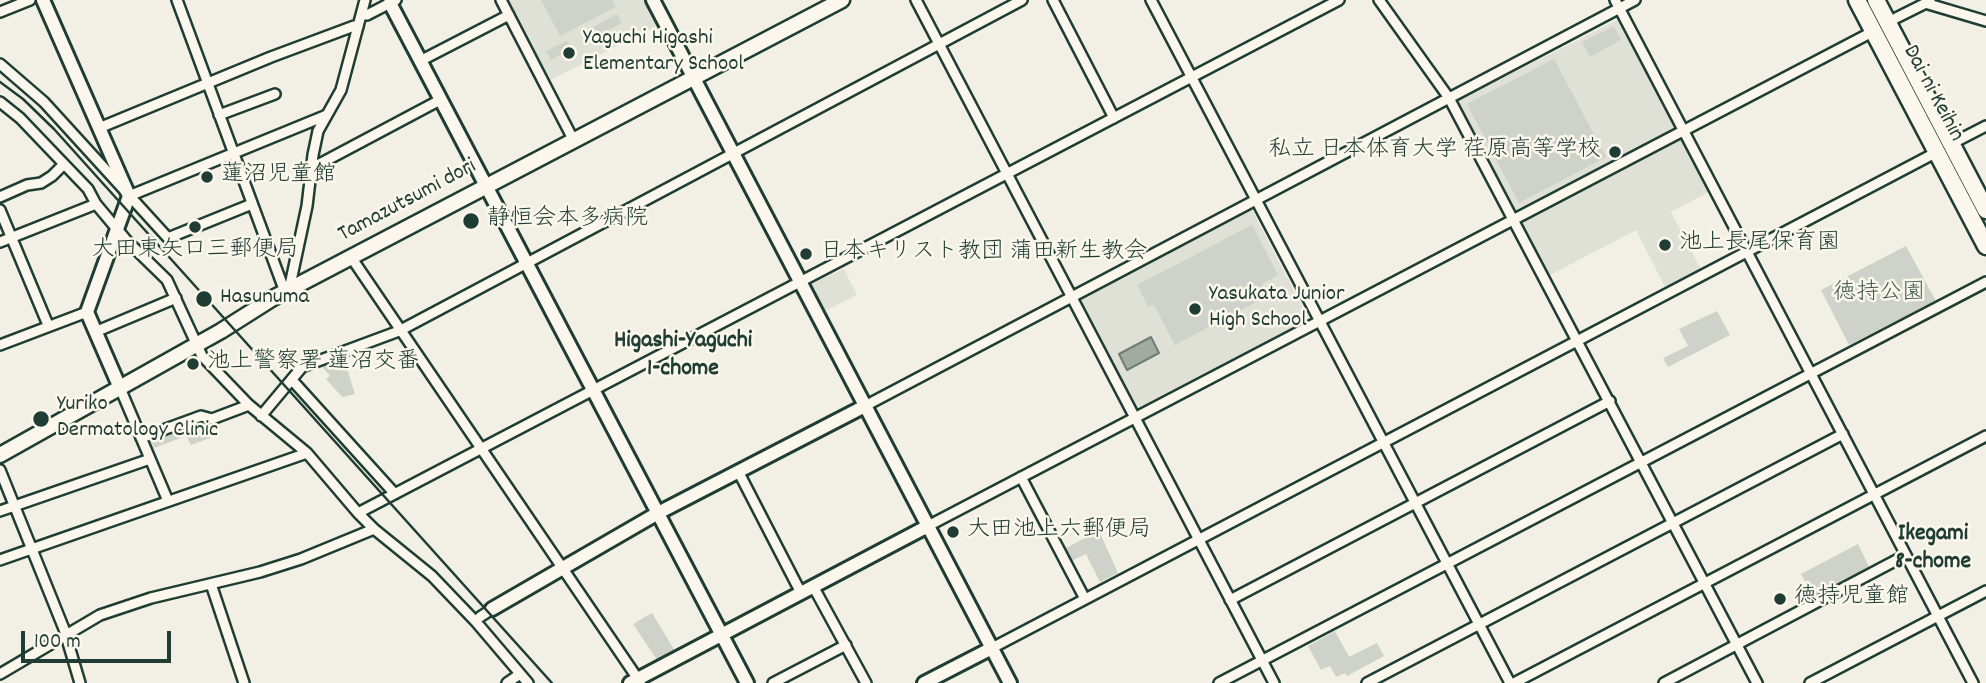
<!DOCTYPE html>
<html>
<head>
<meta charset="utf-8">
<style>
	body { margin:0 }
	#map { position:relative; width:1986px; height:683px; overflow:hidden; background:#f2f0e5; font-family:Dekko,sans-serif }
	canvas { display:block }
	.scale { position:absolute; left:21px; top:631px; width:150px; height:32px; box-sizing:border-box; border:4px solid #1f3d34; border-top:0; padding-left:9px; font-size:21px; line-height:24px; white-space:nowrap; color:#1f3d34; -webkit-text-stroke:5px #fbf7ec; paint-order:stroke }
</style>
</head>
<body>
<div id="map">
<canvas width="1986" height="683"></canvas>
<div class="scale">100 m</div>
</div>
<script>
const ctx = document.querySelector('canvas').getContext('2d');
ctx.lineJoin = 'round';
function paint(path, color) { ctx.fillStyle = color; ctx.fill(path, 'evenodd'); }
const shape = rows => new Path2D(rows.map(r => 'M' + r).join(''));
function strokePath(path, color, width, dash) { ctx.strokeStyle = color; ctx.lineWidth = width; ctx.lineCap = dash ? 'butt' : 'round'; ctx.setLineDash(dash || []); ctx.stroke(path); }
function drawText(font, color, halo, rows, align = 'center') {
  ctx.font = font + ' Dekko,"Klee One",sans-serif'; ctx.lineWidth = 5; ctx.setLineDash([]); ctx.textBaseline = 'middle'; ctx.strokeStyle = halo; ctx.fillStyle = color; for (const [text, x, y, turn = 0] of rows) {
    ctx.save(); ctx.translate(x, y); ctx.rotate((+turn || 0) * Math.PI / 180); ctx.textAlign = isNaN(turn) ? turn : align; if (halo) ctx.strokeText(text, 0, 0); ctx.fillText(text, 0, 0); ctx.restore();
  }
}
const built = shape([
	[507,0,645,0,658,25,549,81],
	[1617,20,1676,129,1516,210,1458,101],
	[1680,137,1709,192,1671,212,1701,269,1665,287,1636,230,1550,275,1520,222],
	[1252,210,1309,319,1137,408,1080,300],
	[844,269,857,295,823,312,809,285]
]);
const green = shape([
	[541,0,612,0,616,7,560,36],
	[617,14,622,23,595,37,591,28],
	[1614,26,1621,40,1590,57,1582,42],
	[567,41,571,49,551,60,546,51],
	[1554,59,1606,157,1519,203,1467,104],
	[1252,225,1278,275,1262,284,1268,296,1175,345,1154,305,1148,307,1137,285],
	[1906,246,1936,301,1849,345,1821,290],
	[1717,311,1730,335,1668,367,1663,358,1688,346,1679,329],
	[343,356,355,394,342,397,326,379,330,376,320,364],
	[204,420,210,438,191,445,186,436,154,448,150,438],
	[1099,531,1118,573,1100,582,1086,554,1069,562,1062,550],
	[1858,544,1870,569,1814,598,1801,574],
	[652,613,675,651,657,660,633,624],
	[1335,631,1349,657,1377,643,1384,656,1347,676,1345,673,1336,677,1330,666,1321,670,1308,646]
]);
const water = shape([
	[1151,337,1159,353,1127,370,1119,354,1151,337]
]);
const street = shape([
	[177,0,285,292],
	[501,0,574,141],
	[916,0,1274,683],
	[1053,0,1114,118],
	[1151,0,1510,683],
	[1379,0,1449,98,1757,683],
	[1615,0,1973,683],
	[1925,3,1986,21],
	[0,12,30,0],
	[362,15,367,15,396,0],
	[1888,22,1930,1],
	[420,61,509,15],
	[0,64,44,102,168,238,252,204],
	[0,102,20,118,64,164,88,189,96,204,127,241,167,280,202,356,249,405,307,453,358,513],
	[219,115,275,94],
	[99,128,271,57,354,26,358,27],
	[1951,144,1986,126],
	[312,168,440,100],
	[129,196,327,115],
	[0,197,27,185,41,183,52,176,64,164],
	[0,210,48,325],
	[0,242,96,204],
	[351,257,640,682],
	[289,290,307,206,313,155,318,131,341,90,365,0],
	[95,332,176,298],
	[0,345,87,312],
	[292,380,395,494],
	[120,388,168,501],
	[865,406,1635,0],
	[261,416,302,367,399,331,1022,0],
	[141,438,201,416,212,419,249,405],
	[0,470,64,629,80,683],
	[738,471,801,593],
	[1021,477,1085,599],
	[0,511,150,459],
	[928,526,1874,31],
	[0,560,307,453],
	[211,584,244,683],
	[813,586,866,683],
	[1230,600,1610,401],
	[480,617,492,609],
	[992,648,1937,152],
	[0,674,100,615,151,598,260,572,301,559,374,529],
	[507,683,520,674],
	[528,683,477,623,432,576,374,529,358,513,1339,0],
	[773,683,846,645],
	[1219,683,1986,282],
	[1367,683,1843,434],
	[1514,683,1986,436],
	[1664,683,1906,555],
	[1810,683,1986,591]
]);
const secondary = shape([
	[43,0,129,196,87,312,120,388],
	[653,0,1010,683],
	[390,3,747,683],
	[492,609,658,513,865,406],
	[630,683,928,526],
	[924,683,992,648]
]);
const primary = shape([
	[0,455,221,331,273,298,842,0]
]);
const highway = shape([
	[1857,0,1986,246],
	[1876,0,1986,210]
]);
const rail = shape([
	[0,82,23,99,54,129,552,683]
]);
const markers = [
	[569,53,7,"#1f3d34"],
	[1615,152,7,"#1f3d34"],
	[207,177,7,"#1f3d34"],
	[471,221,9,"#1f3d34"],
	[195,227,7,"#1f3d34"],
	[1665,245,7,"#1f3d34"],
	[806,254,7,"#1f3d34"],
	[204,299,9,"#1f3d34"],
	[1195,309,7,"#1f3d34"],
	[193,364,7,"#1f3d34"],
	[41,419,9,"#1f3d34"],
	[953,532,7,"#1f3d34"],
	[1780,599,7,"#1f3d34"]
];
const poiNames = [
	["Yaguchi Higashi",583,40],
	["Elementary School",583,66],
	["私立 日本体育大学 荏原高等学校",1601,152,"right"],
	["蓮沼児童館",221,177],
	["静恒会本多病院",487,221],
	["池上長尾保育園",1679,245],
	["大田東矢口三郵便局",195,252,"center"],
	["日本キリスト教団 蒲田新生教会",820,254],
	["Yasukata Junior",1209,296],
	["High School",1209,322],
	["Hasunuma",220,299],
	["池上警察署 蓮沼交番",207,364],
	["Yuriko",57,406],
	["Dermatology Clinic",57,432],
	["大田池上六郵便局",967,532],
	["徳持児童館",1794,599]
];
const streetNames = [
	["Dai-ni Keihin",1932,94,62],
	["Tamazutsumi dori",408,202,-28]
];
const parkNames = [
	["徳持公園",1879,295]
];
const neighbourhoodNames = [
	["Higashi-Yaguchi",683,343],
	["1-chome",683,371],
	["Ikegami",1933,536],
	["8-chome",1933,564]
];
paint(built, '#e0e1d6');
paint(green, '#cfd2c8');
paint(water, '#a2aba1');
strokePath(water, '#6e7f75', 2);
strokePath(street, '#1f3d34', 14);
strokePath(secondary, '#1f3d34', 18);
strokePath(primary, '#1f3d34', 19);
strokePath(highway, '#1f3d34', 21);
strokePath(street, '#fbf7ec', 9);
strokePath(secondary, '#fbf7ec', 12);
strokePath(primary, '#fbf7ec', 14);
strokePath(highway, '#fbf7ec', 16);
strokePath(rail, '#1f3d34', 2.5);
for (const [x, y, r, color] of markers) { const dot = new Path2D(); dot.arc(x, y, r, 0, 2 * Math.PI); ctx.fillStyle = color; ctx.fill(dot); strokePath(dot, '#fbf7ec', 2.5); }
drawText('23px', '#1f3d34', '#fbf7ec', poiNames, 'left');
drawText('23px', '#1f3d34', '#fbf7ec', streetNames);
drawText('23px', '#425b52', '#fbf7ec', parkNames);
drawText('bold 24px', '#1f3d34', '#fbf7ec', neighbourhoodNames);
</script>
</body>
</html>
